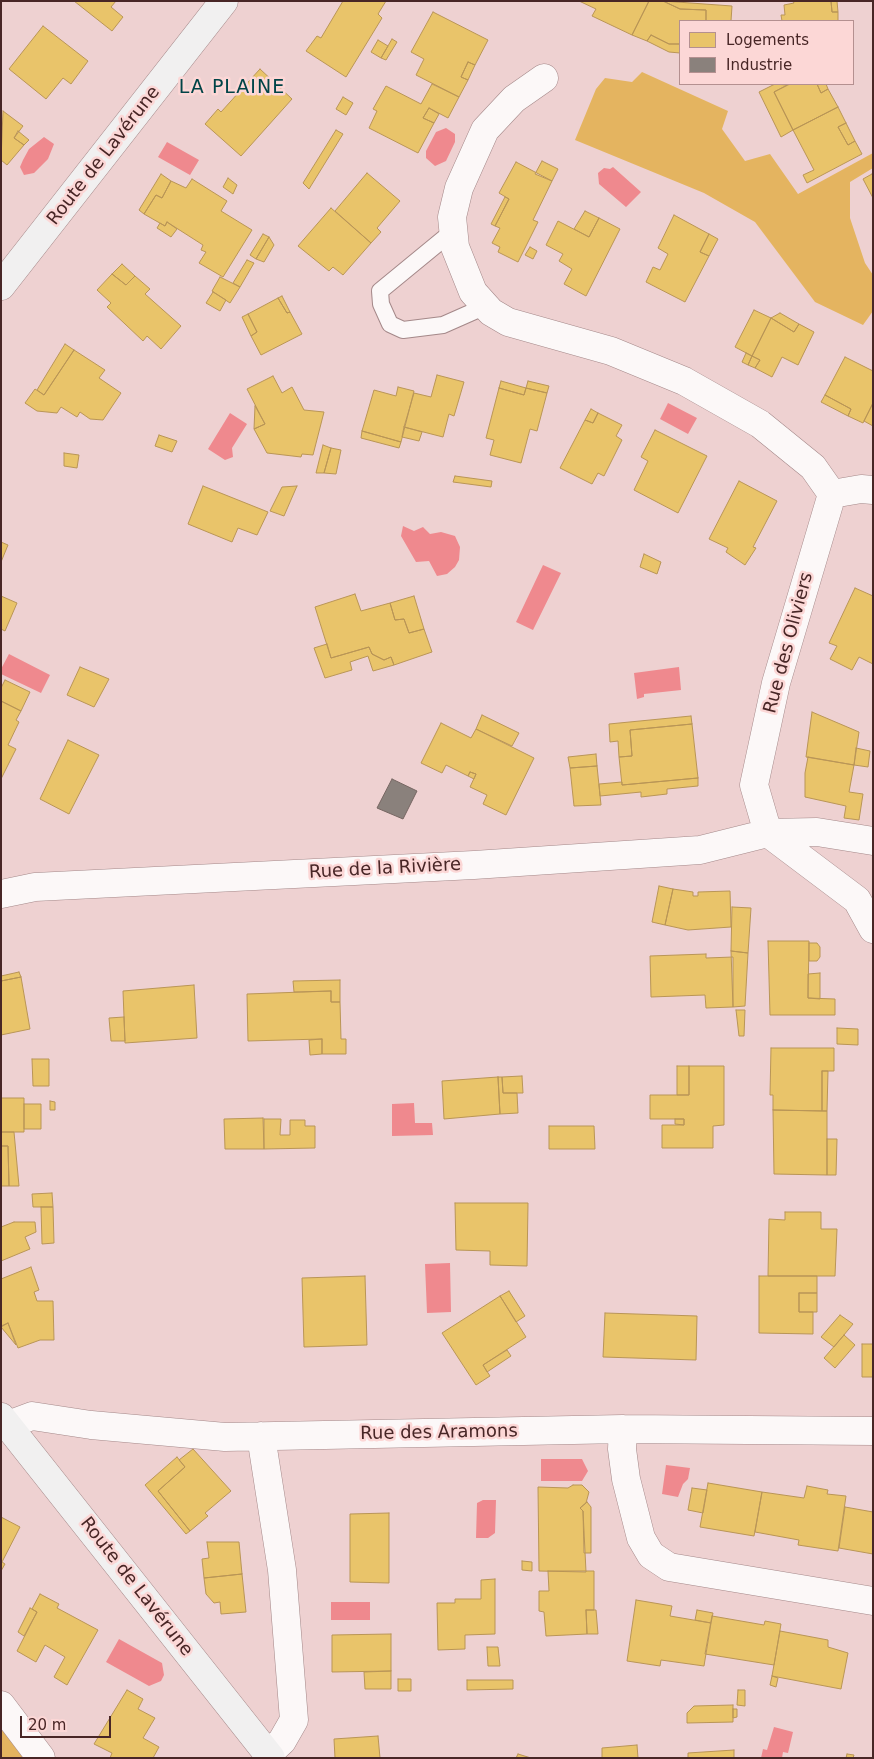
<!DOCTYPE html>
<html>
<head>
<meta charset="utf-8">
<style>
	body { margin:0 }
	#map { position:relative; width:874px; height:1759px; overflow:hidden; background:#eed1d1; font-family:"DejaVu Sans",sans-serif }
	canvas { display:block }
	.frame { position:absolute; inset:0; border:2px solid #482626; pointer-events:none }
	.legend { position:absolute; left:679px; top:20px; width:175px; height:65px; box-sizing:border-box; background:#fcd7d6; border:1px solid #b49090; margin:0; padding:6px 9px; list-style:none; font-size:15px; color:#482626 }
	.legend li { display:flex; align-items:center; gap:10px; height:25px }
	.legend b { width:25px; border:1px solid #b49090 }
	.scale { position:absolute; left:20px; top:1716px; width:91px; height:22px; box-sizing:border-box; border:2px solid #482626; border-top:0; padding-left:6px; font-size:15px; line-height:18px; white-space:nowrap; color:#482626; -webkit-text-stroke:4px #fcd7d6; paint-order:stroke }
</style>
</head>
<body>
<div id="map">
<canvas width="874" height="1759"></canvas>
<div class="frame"></div>
<ul class="legend">
<li><b style="height:14px;background:#e9c46a"></b>Logements</li>
<li><b style="height:14px;background:#8a817c"></b>Industrie</li>
</ul>
<div class="scale">20 m</div>
</div>
<script>
const ctx = document.querySelector('canvas').getContext('2d');
ctx.lineJoin = 'round';
function paint(path, color) { ctx.fillStyle = color; ctx.fill(path, 'evenodd'); }
const shape = rows => new Path2D(rows.map(r => 'M' + r).join(''));
function strokePath(path, color, width, dash) { ctx.strokeStyle = color; ctx.lineWidth = width; ctx.lineCap = dash ? 'butt' : 'round'; ctx.setLineDash(dash || []); ctx.stroke(path); }
function drawText(font, color, halo, rows, align = 'center') {
  ctx.font = font + ' "DejaVu Sans",sans-serif'; ctx.lineWidth = 5; ctx.setLineDash([]); ctx.textBaseline = 'middle'; ctx.strokeStyle = halo; ctx.fillStyle = color; for (const [text, x, y, turn = 0] of rows) {
    ctx.save(); ctx.translate(x, y); ctx.rotate((+turn || 0) * Math.PI / 180); ctx.textAlign = isNaN(turn) ? turn : align; if (halo) ctx.strokeText(text, 0, 0); ctx.fillText(text, 0, 0); ctx.restore();
  }
}
const green = shape([
	[642,72,728,111,722,129,745,161,770,154,798,194,873,153,873,168,850,182,850,218,865,263,873,275,873,311,863,325,815,302,755,222,704,193,575,140,596,89,605,78,632,82],
	[1,1726,28,1758,1,1758]
]);
const water = shape([
	[446,128,455,134,455,142,446,161,435,166,426,158,426,151,436,132],
	[44,137,54,144,48,159,34,173,24,175,20,167,23,160,29,149],
	[167,142,199,160,190,175,158,157],
	[613,167,641,192,626,207,599,184,598,173,604,168,610,169],
	[668,403,697,418,688,434,660,419],
	[230,413,247,424,232,448,233,457,225,460,208,449],
	[403,526,414,531,423,527,430,534,441,532,455,536,460,547,459,560,455,567,447,574,437,576,429,561,416,562,401,536],
	[543,565,561,573,533,630,516,622],
	[9,654,50,675,41,693,1,674,1,669],
	[679,667,681,690,644,694,644,697,637,699,634,673],
	[414,1103,415,1123,432,1123,433,1135,392,1136,392,1104],
	[450,1263,451,1312,427,1313,425,1264],
	[541,1459,582,1459,588,1471,582,1481,541,1481],
	[666,1465,690,1468,688,1479,683,1484,678,1497,662,1494],
	[496,1500,495,1533,488,1538,476,1538,477,1503,483,1500],
	[331,1602,370,1602,370,1620,331,1620],
	[119,1639,162,1663,164,1675,161,1681,149,1686,106,1662],
	[774,1727,793,1732,788,1753,783,1752,782,1758,761,1758,763,1749,767,1750]
]);
const homes = shape([
	[74,1,116,1,111,7,123,17,112,31,74,1],
	[343,1,386,1,378,14,382,18,346,77,306,51,317,36,321,38,343,1],
	[579,1,649,1,632,35,592,16,596,9,579,1],
	[649,1,663,1,680,9,706,10,706,21,715,21,680,21,680,44,669,44,651,35,647,41,632,35,649,1],
	[663,1,732,6,731,21,706,21,706,10,680,9,663,1],
	[793,1,831,1,832,12,838,12,838,21,782,21,781,15,785,15,784,5,794,3,793,1],
	[831,1,837,1,838,12,832,12,831,1],
	[433,12,488,40,475,65,468,62,461,77,468,80,459,97,416,75,424,59,411,52,433,12],
	[43,26,88,61,71,84,63,78,46,99,9,69,43,26],
	[651,35,669,44,680,44,680,53,669,52,647,41,651,35],
	[392,39,397,42,386,60,381,58,392,39],
	[378,40,388,46,381,58,371,52,378,40],
	[468,62,475,65,468,80,461,77,468,62],
	[260,69,292,99,241,156,205,124,218,109,221,112,260,69],
	[432,84,459,97,448,118,429,108,423,118,434,123,418,153,369,128,377,111,373,109,386,86,421,104,432,84],
	[775,84,787,85,774,92,793,130,781,137,759,92,775,84],
	[790,84,817,84,821,93,828,89,838,107,793,130,774,92,790,84],
	[817,84,826,84,828,89,821,93,817,84],
	[343,97,353,103,346,115,336,109,343,97],
	[838,107,846,123,838,127,848,145,855,141,862,154,807,183,803,175,814,170,793,130,838,107],
	[429,108,439,114,434,123,423,118,429,108],
	[3,111,23,126,14,138,24,145,7,165,1,160,3,111],
	[846,123,855,141,848,145,838,127,846,123],
	[336,130,343,134,309,189,303,183,336,130],
	[18,131,29,140,24,145,14,138,18,131],
	[542,161,558,169,552,181,535,174,542,161],
	[516,162,552,181,533,220,538,222,518,262,498,252,500,247,492,243,500,228,495,226,509,199,499,193,516,162],
	[367,173,400,201,377,228,381,232,371,243,335,211,367,173],
	[161,174,171,181,162,198,156,195,144,214,139,210,161,174],
	[872,174,873,175,873,198,863,179,872,174],
	[228,178,237,185,233,194,223,187,228,178],
	[192,179,227,201,221,211,252,230,223,277,199,263,206,252,201,250,203,245,167,222,165,226,144,214,156,195,162,198,171,181,186,188,192,179],
	[505,197,509,199,495,226,491,224,505,197],
	[331,208,371,243,343,275,333,267,329,271,298,246,331,208],
	[585,211,599,218,589,237,574,229,585,211],
	[674,215,709,234,700,252,709,256,685,302,646,282,653,267,660,270,668,254,658,248,674,215],
	[599,218,620,229,586,296,564,284,572,269,559,261,563,254,546,245,558,221,589,237,599,218],
	[167,222,177,229,171,237,157,228,160,223,165,226,167,222],
	[263,234,269,237,256,259,250,255,263,234],
	[709,234,718,239,709,256,700,252,709,234],
	[269,237,274,245,264,262,256,259,269,237],
	[530,247,537,251,533,259,525,255,530,247],
	[247,260,254,263,240,287,233,283,247,260],
	[122,264,135,276,126,285,112,274,122,264],
	[112,274,126,285,135,276,150,289,145,294,181,326,161,349,147,336,143,341,107,307,111,303,97,290,112,274],
	[220,277,240,287,230,303,212,291,220,277],
	[213,292,226,300,220,311,206,303,213,292],
	[282,296,290,312,287,313,278,298,282,296],
	[278,298,287,313,290,312,302,334,261,355,251,336,257,332,248,314,278,298],
	[754,310,771,318,752,356,735,347,754,310],
	[780,313,799,324,794,332,771,318,780,313],
	[248,314,257,332,251,336,242,317,248,314],
	[771,318,794,332,799,324,814,332,798,365,782,357,772,377,755,368,760,360,752,356,771,318],
	[65,344,74,350,44,395,37,390,65,344],
	[74,350,105,370,99,378,121,393,103,420,90,419,80,412,77,417,61,407,57,413,37,411,25,403,35,389,44,395,74,350],
	[746,353,752,356,748,365,742,362,746,353],
	[752,356,760,360,755,368,748,365,752,356],
	[845,357,873,371,873,403,863,423,848,416,851,409,825,395,845,357],
	[437,375,464,382,454,416,449,414,443,437,404,427,414,393,431,397,437,375],
	[273,376,282,393,292,387,304,410,324,412,313,455,302,454,301,457,267,453,254,429,265,424,247,389,273,376],
	[501,381,526,388,524,395,499,388,501,381],
	[528,381,549,386,547,393,526,388,528,381],
	[398,387,414,391,401,442,362,431,374,390,396,396,398,387],
	[499,388,524,395,526,388,547,393,537,431,530,429,521,463,490,455,494,440,486,438,499,388],
	[825,395,851,409,848,416,821,402,825,395],
	[873,403,873,426,864,421,873,403],
	[255,406,265,424,254,429,255,406],
	[591,409,598,413,593,423,585,420,591,409],
	[598,413,622,425,616,436,622,440,604,476,598,473,592,484,560,468,585,420,593,423,598,413],
	[404,427,422,432,419,441,402,437,404,427],
	[655,430,707,456,678,513,634,490,648,461,641,457,655,430],
	[362,431,401,442,399,448,361,438,362,431],
	[159,435,177,441,172,452,155,446,159,435],
	[323,445,331,448,324,473,316,473,323,445],
	[331,448,341,450,336,474,324,473,331,448],
	[64,453,79,455,77,468,64,466,64,453],
	[455,476,492,481,491,487,453,482,455,476],
	[739,481,777,501,753,547,756,548,745,565,726,552,728,548,709,539,739,481],
	[203,486,268,512,257,535,238,528,232,542,188,524,203,486],
	[297,486,284,516,270,511,282,487,297,486],
	[1,542,8,545,1,562,1,542],
	[644,554,661,562,657,574,640,567,644,554],
	[855,588,873,596,873,664,859,657,852,670,830,659,837,646,829,643,855,588],
	[355,594,361,611,390,603,395,620,404,619,409,633,424,629,432,652,394,665,391,657,384,660,372,654,369,647,331,658,315,607,355,594],
	[1,596,17,603,5,631,1,629,1,596],
	[414,596,424,629,409,633,404,619,395,620,390,603,414,596],
	[327,644,331,658,369,647,372,654,384,660,391,657,394,665,373,671,368,656,350,662,352,670,325,678,314,648,327,644],
	[80,667,109,679,94,707,67,695,80,667],
	[5,680,30,692,21,711,1,701,1,688,5,680],
	[1,701,21,711,16,720,19,722,8,745,16,749,1,779,1,701],
	[812,712,859,732,854,765,806,757,812,712],
	[482,715,519,733,512,746,476,729,482,715],
	[691,716,692,724,630,730,632,756,619,757,618,741,610,742,609,724,691,716],
	[441,723,471,738,476,729,534,758,506,815,483,804,487,795,470,787,476,774,470,772,468,776,446,765,442,773,421,763,441,723],
	[692,724,698,778,622,785,619,757,632,756,630,730,692,724],
	[68,740,99,755,69,814,40,799,68,740],
	[856,748,870,751,868,767,854,765,856,748],
	[596,754,597,766,570,768,568,757,596,754],
	[808,757,854,765,849,792,863,794,859,820,844,818,846,806,805,797,805,773,808,757],
	[597,766,601,805,574,806,570,768,597,766],
	[470,772,476,774,474,779,468,776,470,772],
	[698,778,698,786,667,789,667,794,641,797,641,792,600,796,599,784,622,782,622,785,698,778],
	[659,886,673,889,665,925,652,922,659,886],
	[673,889,693,892,693,896,698,896,698,892,730,891,731,927,688,930,665,925,673,889],
	[732,907,751,908,748,953,731,951,732,907],
	[768,941,809,941,808,998,835,999,835,1015,770,1015,768,941],
	[809,943,817,943,820,947,820,957,817,961,809,961,809,943],
	[731,951,748,953,745,1006,733,1007,731,951],
	[706,954,706,958,733,957,733,1007,706,1008,705,995,651,997,650,956,706,954],
	[19,972,21,977,1,981,1,976,19,972],
	[820,973,820,999,808,998,808,974,820,973],
	[21,977,30,1029,1,1035,1,981,21,977],
	[340,980,340,1002,331,1002,331,991,294,992,293,981,340,980],
	[194,985,197,1038,125,1043,123,991,194,985],
	[331,991,331,1002,340,1002,341,1039,346,1039,346,1054,322,1054,322,1039,248,1041,247,994,331,991],
	[736,1010,745,1010,744,1036,739,1036,736,1010],
	[124,1017,125,1041,111,1041,109,1018,124,1017],
	[837,1028,858,1029,858,1045,837,1044,837,1028],
	[322,1039,322,1054,310,1055,309,1040,322,1039],
	[771,1048,834,1048,834,1071,822,1071,822,1111,773,1110,773,1095,770,1095,771,1048],
	[32,1059,49,1059,49,1086,33,1086,32,1059],
	[677,1066,689,1066,689,1095,677,1095,677,1066],
	[689,1066,724,1066,724,1125,713,1126,713,1148,662,1148,662,1125,684,1125,684,1119,650,1119,650,1095,689,1095,689,1066],
	[822,1071,828,1071,827,1111,822,1111,822,1071],
	[522,1076,523,1093,503,1093,502,1077,522,1076],
	[498,1077,502,1077,503,1093,517,1093,518,1113,500,1114,498,1077],
	[498,1077,500,1114,444,1119,442,1081,498,1077],
	[1,1098,24,1098,24,1132,1,1132,1,1098],
	[50,1101,55,1102,55,1110,50,1110,50,1101],
	[24,1104,41,1104,41,1129,24,1129,24,1104],
	[773,1110,827,1111,827,1175,774,1174,773,1110],
	[263,1118,264,1149,225,1149,224,1119,263,1118],
	[264,1119,281,1119,280,1135,290,1135,290,1120,305,1120,305,1126,315,1126,315,1148,264,1149,264,1119],
	[675,1119,684,1119,684,1125,675,1124,675,1119],
	[549,1126,594,1126,595,1149,549,1149,549,1126],
	[1,1132,14,1132,19,1186,9,1186,8,1146,1,1146,1,1132],
	[827,1139,837,1139,836,1175,827,1175,827,1139],
	[1,1146,8,1146,9,1186,1,1186,1,1146],
	[52,1193,53,1207,33,1207,32,1194,52,1193],
	[455,1203,528,1203,527,1266,490,1265,490,1251,456,1250,455,1203],
	[41,1207,53,1207,54,1243,42,1244,41,1207],
	[785,1212,821,1212,821,1229,837,1229,835,1276,768,1276,769,1219,785,1220,785,1212],
	[14,1222,35,1222,36,1232,25,1237,30,1249,1,1261,1,1227,14,1222],
	[31,1267,39,1290,34,1292,37,1301,53,1301,54,1340,40,1340,18,1348,8,1323,1,1326,1,1279,31,1267],
	[365,1276,367,1345,304,1347,302,1278,365,1276],
	[759,1276,817,1276,817,1293,799,1293,799,1312,813,1312,813,1334,759,1333,759,1276],
	[509,1291,525,1316,516,1322,500,1296,509,1291],
	[799,1293,817,1293,817,1312,799,1312,799,1293],
	[500,1296,526,1337,483,1365,490,1376,476,1385,442,1333,500,1296],
	[605,1313,697,1316,696,1360,603,1357,605,1313],
	[840,1315,853,1324,834,1347,821,1337,840,1315],
	[8,1323,16,1345,1,1327,8,1323],
	[844,1335,855,1345,835,1368,824,1358,844,1335],
	[862,1344,873,1344,873,1377,862,1377,862,1344],
	[507,1350,511,1356,487,1372,483,1365,507,1350],
	[193,1449,231,1491,205,1513,208,1516,190,1531,158,1491,185,1467,179,1460,193,1449],
	[177,1457,185,1467,158,1491,190,1531,186,1534,145,1485,177,1457],
	[708,1483,762,1492,754,1536,700,1527,708,1483],
	[573,1485,582,1485,589,1492,586,1503,580,1508,583,1511,586,1572,539,1571,538,1487,568,1488,573,1485],
	[807,1486,828,1490,827,1494,846,1496,838,1551,798,1545,799,1540,755,1532,762,1492,804,1498,807,1486],
	[692,1488,707,1490,703,1513,688,1510,692,1488],
	[587,1502,591,1507,591,1553,584,1553,583,1511,580,1508,587,1502],
	[845,1507,873,1512,873,1554,839,1548,845,1507],
	[389,1513,389,1583,350,1582,350,1514,389,1513],
	[1,1517,20,1527,2,1562,5,1564,1,1571,1,1517],
	[207,1542,239,1542,242,1574,204,1578,202,1559,209,1558,207,1542],
	[522,1561,532,1562,532,1571,522,1570,522,1561],
	[548,1571,594,1571,594,1610,586,1610,587,1634,546,1636,544,1612,539,1611,539,1591,549,1591,548,1571],
	[242,1574,246,1612,221,1614,220,1602,214,1603,206,1594,204,1578,242,1574],
	[495,1579,495,1634,465,1635,465,1649,438,1650,437,1603,455,1603,455,1599,481,1599,481,1580,495,1579],
	[40,1594,59,1604,57,1608,98,1630,67,1685,54,1677,65,1657,45,1645,36,1662,17,1651,37,1612,32,1609,40,1594],
	[636,1600,672,1606,670,1616,711,1623,704,1666,661,1660,660,1666,627,1661,636,1600],
	[30,1608,37,1612,24,1636,18,1632,30,1608],
	[586,1610,596,1610,598,1634,587,1634,586,1610],
	[697,1610,713,1613,711,1623,695,1620,697,1610],
	[712,1616,764,1625,765,1621,781,1624,774,1665,705,1654,712,1616],
	[780,1631,828,1640,828,1647,848,1653,841,1689,772,1676,780,1631],
	[391,1634,391,1671,332,1672,332,1635,391,1634],
	[487,1647,498,1647,500,1666,488,1666,487,1647],
	[391,1671,391,1689,365,1689,364,1672,391,1671],
	[772,1676,778,1678,776,1687,770,1685,772,1676],
	[398,1679,411,1679,411,1691,398,1691,398,1679],
	[467,1680,513,1680,513,1689,467,1690,467,1680],
	[127,1690,143,1699,138,1709,155,1718,143,1738,159,1747,153,1758,110,1758,112,1753,94,1744,127,1690],
	[738,1690,745,1690,745,1706,737,1705,738,1690],
	[733,1705,733,1722,687,1723,687,1713,694,1706,733,1705],
	[733,1709,737,1709,737,1717,733,1718,733,1709],
	[378,1736,380,1758,335,1758,334,1739,378,1736],
	[637,1745,638,1758,602,1758,602,1748,637,1745],
	[734,1750,734,1758,688,1758,688,1753,734,1750],
	[518,1754,531,1758,516,1758,518,1754],
	[847,1754,854,1755,853,1758,846,1758,847,1754]
]);
const industry = shape([
	[392,779,417,791,403,819,377,808,392,779]
]);
const lane = shape([
	[453,231,380,291,381,304,390,324,403,330,443,325,486,306]
]);
const street = shape([
	[544,78,514,99,485,130,459,188,452,217,455,247,473,292,491,312,508,322,611,351,684,381,760,424,813,467,832,494],
	[768,833,754,785,776,683,832,494,861,489,873,490],
	[768,833,857,900,873,929],
	[1,894,35,887,474,865,700,850,768,833,817,832,873,841],
	[8,1425,32,1416,91,1425,225,1437,623,1429,873,1431],
	[623,1429,622,1449,626,1479,641,1538,651,1555,669,1567,873,1601],
	[261,1436,282,1570,294,1720,282,1741,268,1754],
	[1,1705,41,1758]
]);
const secondary = shape([
	[1,286,224,1],
	[1,1417,271,1758]
]);
const streetNames = [
	["Route de Lavérune",104,156,-52],
	["Rue des Oliviers",789,643,-75],
	["Rue de la Rivière",385,869,-3],
	["Rue des Aramons",439,1433,-1],
	["Route de Lavérune",136,1587,52]
];
const neighbourhoodNames = [
	["LA PLAINE",232,88]
];
paint(green, '#e4b460');
paint(water, '#ef898e');
paint(homes, '#e9c46a');
strokePath(homes, '#b99556', 1);
paint(industry, '#8a817c');
strokePath(industry, '#766662', 1);
strokePath(lane, '#a48889', 18);
strokePath(street, '#a48889', 29);
strokePath(secondary, '#a48889', 29);
strokePath(lane, '#fcf8f8', 16);
strokePath(street, '#fcf8f8', 28);
strokePath(secondary, '#f1f0f0', 28);
drawText('18px', '#482626', '#fcd7d6', streetNames);
ctx.letterSpacing = '1px';
drawText('19px', '#004447', '#fcd7d6', neighbourhoodNames);
ctx.letterSpacing = '0px';
</script>
</body>
</html>
